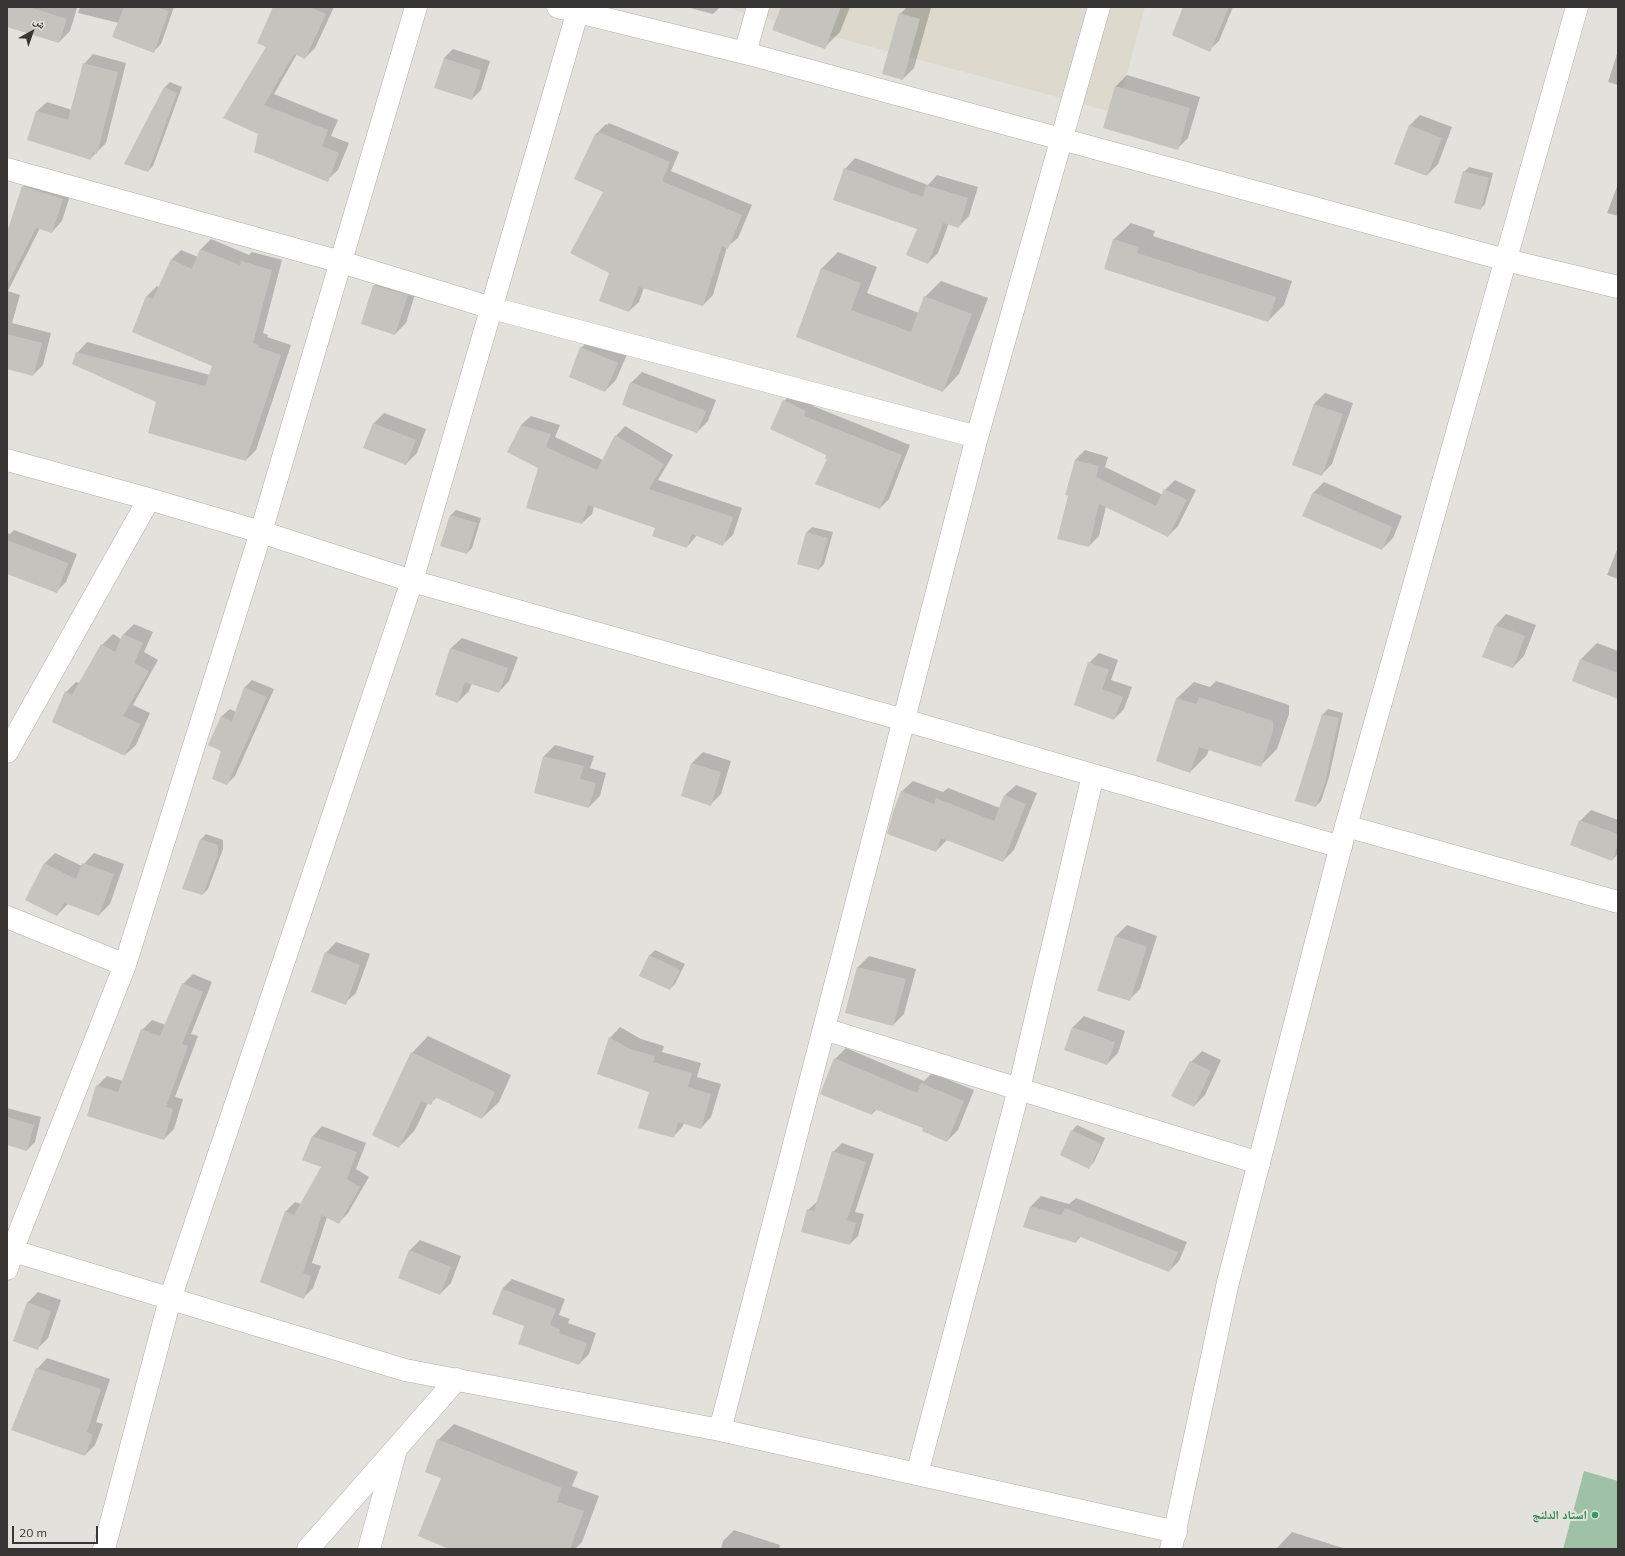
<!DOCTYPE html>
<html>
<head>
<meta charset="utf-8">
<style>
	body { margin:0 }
	#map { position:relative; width:1625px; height:1556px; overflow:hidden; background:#e3e1dc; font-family:Mulish,"Noto Naskh Arabic",sans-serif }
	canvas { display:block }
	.frame { position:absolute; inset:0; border:8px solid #373634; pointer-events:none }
	.north { position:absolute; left:12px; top:12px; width:40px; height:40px; -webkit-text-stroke:3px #e3e1dc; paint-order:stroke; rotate:40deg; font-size:11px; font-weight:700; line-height:16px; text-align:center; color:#373634 }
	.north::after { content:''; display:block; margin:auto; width:14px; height:18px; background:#373634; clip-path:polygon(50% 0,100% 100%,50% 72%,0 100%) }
	.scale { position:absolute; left:12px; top:1526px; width:86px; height:18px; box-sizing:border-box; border:2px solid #373634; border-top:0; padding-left:5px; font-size:12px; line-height:14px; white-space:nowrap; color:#373634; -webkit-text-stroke:3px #e3e1dc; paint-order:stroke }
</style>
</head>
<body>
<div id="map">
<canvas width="1625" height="1556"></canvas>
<div class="frame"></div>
<div class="north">ش</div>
<div class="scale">20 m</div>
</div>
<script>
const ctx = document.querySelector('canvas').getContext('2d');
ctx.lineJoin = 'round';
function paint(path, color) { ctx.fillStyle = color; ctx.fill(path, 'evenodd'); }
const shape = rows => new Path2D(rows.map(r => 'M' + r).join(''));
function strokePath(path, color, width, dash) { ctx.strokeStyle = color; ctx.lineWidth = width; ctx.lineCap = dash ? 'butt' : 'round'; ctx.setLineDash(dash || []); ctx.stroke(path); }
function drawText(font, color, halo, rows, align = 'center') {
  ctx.font = font + ' Mulish,"Noto Naskh Arabic",sans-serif'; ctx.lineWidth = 4; ctx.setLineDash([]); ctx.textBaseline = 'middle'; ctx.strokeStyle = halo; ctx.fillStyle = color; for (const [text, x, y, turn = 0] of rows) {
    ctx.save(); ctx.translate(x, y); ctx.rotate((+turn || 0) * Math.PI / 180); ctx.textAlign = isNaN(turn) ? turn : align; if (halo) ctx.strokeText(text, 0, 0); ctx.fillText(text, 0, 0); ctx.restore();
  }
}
const built = shape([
	[724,7,1145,7,1116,113]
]);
const green = shape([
	[1584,1471,1618,1481,1618,1549,1563,1549]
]);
const shadow = shape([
	[7,7,74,7,77,8,70,31,59,42,7,26],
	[80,7,174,7,161,44,154,51,119,23,78,13],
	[274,7,334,7,315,48,305,58,297,54,274,94,338,120,331,136,349,143,338,170,327,180,259,134,267,46],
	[686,7,720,7,713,14],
	[782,7,850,7,840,32,824,48],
	[907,7,931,8,914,68,903,79,900,14],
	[1184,7,1233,7,1219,41,1209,50],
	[453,49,490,61,481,90,472,99,444,58],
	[1618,51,1618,85,1608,82],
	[93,54,126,63,106,143,90,159,28,139,37,111,47,102,72,110,84,64],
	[1127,75,1200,97,1188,138,1177,149,1116,86],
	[170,82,182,87,153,166,148,171,125,163,165,87],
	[1420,115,1452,127,1438,164,1427,175,1409,126],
	[609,123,679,152,671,171,752,205,738,238,727,247,713,295,703,305,644,287,639,302,629,311,610,273,605,192,576,178,596,134,606,124,607,125],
	[855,158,928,185,937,175,978,187,969,216,959,226,949,223,938,253,928,263,918,229,845,169],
	[1469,167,1493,173,1485,204,1480,209,1464,172],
	[33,176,72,189,62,221,52,232,40,228,8,291,20,295,12,323,51,333,43,365,33,375,7,368,7,236,23,187],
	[1618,184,1618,216,1607,213],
	[1131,223,1155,231,1153,236,1292,281,1284,305,1268,321,1105,269,1114,239],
	[211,239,249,255,252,252,282,260,263,333,268,335,267,337,291,345,256,450,246,460,157,402,77,353,87,342,210,375,213,365,133,331,147,296,157,286,159,287,171,260,181,250,198,257,201,249],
	[838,252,877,267,867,293,919,313,925,297,941,281,988,298,959,374,943,391,797,336,822,268],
	[385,275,418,285,406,323,395,334,374,286],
	[592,337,628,352,616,380,605,391,570,376,581,348],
	[642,372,716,400,708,421,697,432,631,383],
	[794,392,815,401,813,406,910,445,889,499,880,508,827,454,784,401],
	[1325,393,1353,403,1332,464,1321,475,1293,465,1314,404],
	[384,413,426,429,417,453,406,464,373,424],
	[531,416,560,425,555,437,603,460,616,436,625,426,673,455,658,480,742,508,733,535,723,544,697,535,687,547,657,527,594,506,592,514,582,523,539,467,521,425],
	[1085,450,1108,457,1105,467,1163,495,1165,490,1175,480,1196,490,1178,526,1168,536,1106,506,1099,536,1089,546,1069,495,1075,460],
	[1324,482,1402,516,1393,538,1382,549,1313,493],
	[456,510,481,518,472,548,467,553,441,545,451,515],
	[812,527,833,532,824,564,819,569,799,563,807,532],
	[14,530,77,554,66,582,56,592,7,573,7,533,10,534],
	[1618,547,1618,579,1607,575],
	[1506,614,1536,625,1524,656,1513,667,1484,656,1496,625],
	[134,624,153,632,144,652,158,660,133,705,150,713,136,745,125,755,66,692,76,682,80,683,102,645,113,634,121,639,124,634],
	[462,638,518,657,509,681,499,692,472,683,469,691,458,702,436,695,451,648],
	[1597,643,1618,651,1618,698,1581,659],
	[1099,653,1118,660,1111,680,1132,687,1124,709,1114,719,1089,663],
	[252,680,274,689,235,776,227,784,223,750,209,744,222,716,230,709,236,712,245,687],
	[1216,681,1289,705,1289,714,1277,749,1260,766,1209,749,1207,755,1190,772,1157,761,1177,698,1194,682,1210,687],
	[1328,709,1343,713,1329,777,1321,801,1316,806,1296,800,1323,714],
	[555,745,594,756,590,768,606,773,600,796,589,807,535,792,544,756],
	[703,752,731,761,721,794,710,805,682,795,692,763],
	[913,781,943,792,948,788,1000,808,1005,795,1016,785,1037,793,1014,850,1003,861,947,840,936,851,902,791],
	[1591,810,1618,820,1618,854,1612,860,1580,821],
	[206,834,223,840,223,849,208,889,203,894,183,888,201,839],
	[55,853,82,866,94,853,124,864,110,904,99,915,68,904,57,915,44,864],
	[1127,925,1157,936,1140,989,1129,1000,1098,990,1116,936],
	[336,942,370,954,356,993,345,1003,326,953],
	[655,950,685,964,675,984,670,989,640,975,650,955],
	[869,956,916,969,904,1014,893,1025,846,1012,858,967],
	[193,974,212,982,191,1034,198,1036,175,1097,183,1099,174,1129,164,1139,97,1086,107,1076,123,1081,142,1030,152,1020,166,1025,183,984],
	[1084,1016,1125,1031,1118,1053,1107,1064,1066,1049,1073,1027],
	[620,1027,641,1039,664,1046,662,1052,701,1063,697,1077,721,1084,711,1117,701,1128,684,1123,683,1126,673,1137,650,1091,610,1038],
	[428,1036,511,1075,499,1102,482,1118,437,1097,430,1104,428,1103,415,1130,399,1147,412,1053],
	[846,1048,924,1081,932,1073,974,1090,958,1130,947,1141,924,1128,877,1109,872,1114,835,1059],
	[1202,1051,1221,1060,1205,1095,1194,1106,1191,1062],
	[7,1108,41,1117,35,1142,27,1150,7,1144],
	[1077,1125,1105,1138,1094,1162,1089,1167,1072,1131],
	[322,1126,366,1143,356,1169,369,1177,348,1213,338,1223,327,1217,312,1263,321,1266,313,1288,303,1298,285,1212,295,1202,301,1204,323,1167,304,1159,313,1136],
	[842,1143,874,1154,855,1212,864,1214,858,1236,850,1244,808,1210,818,1201,833,1152],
	[1041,1196,1069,1204,1076,1198,1187,1242,1179,1261,1169,1271,1081,1236,1076,1242,1024,1227,1031,1206],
	[420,1240,461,1256,451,1283,440,1294,409,1251],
	[512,1279,565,1299,559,1315,570,1319,568,1323,596,1333,589,1354,579,1364,525,1325,502,1289],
	[38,1292,61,1300,48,1338,37,1349,27,1303],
	[47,1358,110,1379,96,1422,103,1424,95,1445,85,1455,37,1369],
	[454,1424,578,1472,572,1486,599,1496,582,1542,575,1549,452,1549,438,1440],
	[734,1530,780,1545,779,1549,721,1549,723,1541],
	[1292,1532,1346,1549,1276,1549]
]);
const building = shape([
	[7,7,29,7,67,19,59,43,7,27],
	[124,7,156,7,169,11,154,53,112,37],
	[273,7,310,7,326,14,305,59,294,54,264,105,328,130,322,146,339,153,328,182,254,152,258,134,223,118,266,47,257,43],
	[781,7,841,7,825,49,772,30],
	[1183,7,1229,7,1210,52,1172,35],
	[899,13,920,19,903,80,882,74],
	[444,58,481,70,472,100,434,88],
	[83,63,118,72,97,154,93,152,91,160,27,140,36,111,68,120],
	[1115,86,1190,108,1178,150,1103,128],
	[164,87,177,93,148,172,124,164],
	[1409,125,1442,138,1427,176,1394,164],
	[599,132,670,162,662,181,742,215,728,249,722,246,703,306,639,287,629,312,599,301,609,273,570,253,603,192,574,179,595,134,598,135],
	[844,168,923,197,926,185,968,198,959,228,943,223,928,264,906,255,917,229,833,200],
	[1463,171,1489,178,1481,210,1454,203],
	[22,186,63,199,52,233,36,228,7,285,7,232],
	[1113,239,1139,247,1137,253,1276,297,1268,322,1104,269],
	[200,249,240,265,241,261,272,270,253,343,259,345,258,347,281,355,246,461,148,433,156,402,72,364,76,352,205,386,212,366,132,332,146,296,153,299,171,259,192,269],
	[821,268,861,283,851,310,911,332,924,296,972,314,943,392,796,337],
	[373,285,408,295,395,335,361,324],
	[7,334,42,343,33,376,7,369],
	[580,347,618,363,605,392,569,377],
	[630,382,706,411,697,433,622,405],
	[783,400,806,411,804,416,902,455,880,509,815,484,827,459,825,459,826,455,770,429],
	[1314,404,1343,414,1322,476,1292,465],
	[373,423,416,440,406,465,363,448],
	[521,425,551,434,546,447,597,470,615,435,664,464,649,489,733,517,723,546,692,534,687,548,652,536,655,528,588,505,582,524,526,508,538,468,507,452],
	[1075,460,1099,466,1096,477,1156,506,1164,489,1187,500,1168,537,1099,504,1089,547,1057,539,1068,496,1065,495],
	[1313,492,1392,527,1382,550,1302,516],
	[450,515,477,523,467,554,440,546],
	[806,532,828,538,819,570,797,564],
	[7,540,68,563,57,593,7,574],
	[1495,625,1525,636,1513,668,1482,657],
	[123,634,143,643,134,663,149,671,123,716,140,724,125,756,52,722,65,691,72,695,101,644,115,652],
	[450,648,508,668,499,693,465,682,458,703,435,695],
	[1580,659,1618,673,1618,699,1572,681],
	[1088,662,1109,670,1102,689,1123,697,1114,720,1074,705],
	[244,687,267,697,227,785,212,779,221,751,208,745,221,716,232,721],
	[1199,697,1273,721,1273,731,1261,767,1199,747,1190,773,1156,761,1176,698,1196,704],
	[1322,714,1339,718,1325,783,1316,807,1295,801],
	[543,756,584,766,580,779,596,783,589,808,534,793],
	[691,763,721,772,711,806,681,796],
	[901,791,934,804,936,798,994,821,1004,795,1026,804,1003,862,941,838,936,852,887,834,893,812],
	[1579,820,1618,834,1618,844,1612,861,1570,845],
	[200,839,218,845,218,855,203,895,182,889],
	[44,863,76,879,82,863,114,874,99,916,64,903,57,916,25,900],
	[1115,936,1147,947,1130,1001,1097,991],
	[325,952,360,965,346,1005,311,992],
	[649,955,680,970,670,990,639,976],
	[857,967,906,979,893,1026,845,1013],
	[182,983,203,992,182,1044,188,1046,166,1107,173,1109,164,1140,87,1116,96,1085,118,1092,141,1029,160,1036],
	[1072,1027,1115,1042,1107,1065,1064,1050],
	[609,1037,630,1049,655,1056,653,1062,692,1073,688,1087,711,1094,701,1129,678,1122,674,1138,638,1128,649,1092,597,1074],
	[411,1052,495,1092,482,1119,435,1097,431,1105,421,1101,399,1148,372,1135],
	[834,1058,917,1093,921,1083,964,1101,947,1142,922,1131,923,1128,874,1109,872,1115,820,1094],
	[1190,1061,1211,1071,1194,1107,1171,1096],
	[7,1117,34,1125,27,1151,7,1145],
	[1071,1130,1101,1144,1089,1169,1060,1155],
	[312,1136,357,1152,347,1179,360,1187,339,1224,322,1215,303,1273,311,1276,304,1299,260,1282,285,1211,294,1215,321,1167,302,1160],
	[832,1151,866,1162,847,1220,856,1223,850,1245,801,1232,807,1209,814,1211],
	[1030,1206,1061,1215,1065,1208,1178,1252,1169,1272,1078,1236,1076,1243,1023,1227],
	[409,1250,451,1267,440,1295,398,1278],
	[502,1289,556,1309,550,1325,560,1329,559,1333,587,1343,579,1365,518,1344,524,1326,492,1314],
	[27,1302,51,1311,38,1350,13,1341],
	[36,1368,101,1389,87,1432,93,1435,85,1456,11,1430],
	[437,1439,562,1488,557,1502,584,1511,570,1549,449,1549,418,1536,441,1478,425,1472]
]);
const minor = shape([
	[558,7,745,53,1506,260,1618,287],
	[745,53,758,7],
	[7,169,341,262,492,308,977,437],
	[7,460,149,499,261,532,412,581,904,720,1341,847],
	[7,752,149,499],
	[1346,826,1618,902],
	[7,917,125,965],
	[824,1029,1259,1163],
	[7,1249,405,1370,720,1430,1176,1532],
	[7,1269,12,1251,125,965,261,532,416,7],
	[720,1430,977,437,1099,7],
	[917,1474,1019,1089,1093,775],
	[104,1549,170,1299,412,581,579,7],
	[308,1549,457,1379],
	[369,1549,395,1453]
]);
const major = shape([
	[1171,1549,1228,1282,1346,826,1577,7]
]);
const markers = [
	[1595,1515,4,"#2e9e5b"]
];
const leisureNames = [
	["استاد الدلنج",1587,1515]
];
paint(built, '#ddd9cc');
paint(green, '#9fc1a5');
paint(shadow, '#0003');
paint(building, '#c5c3be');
strokePath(minor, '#b1afaa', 23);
strokePath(major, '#b1afaa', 23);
strokePath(minor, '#fff', 22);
strokePath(major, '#fff', 22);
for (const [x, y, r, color] of markers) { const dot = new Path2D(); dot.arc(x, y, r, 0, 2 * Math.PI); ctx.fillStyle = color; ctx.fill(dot); strokePath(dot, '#e3e1dc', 1.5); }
drawText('bold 12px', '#27864d', '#e3e1dc', leisureNames, 'right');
</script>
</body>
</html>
